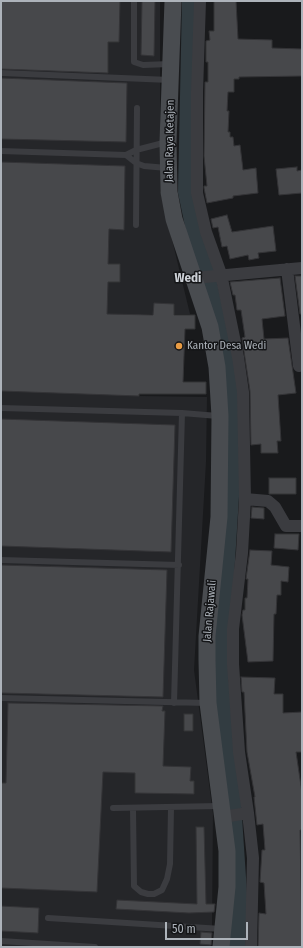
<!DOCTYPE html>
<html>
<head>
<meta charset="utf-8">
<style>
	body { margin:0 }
	#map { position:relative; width:303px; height:948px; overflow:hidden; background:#191a1c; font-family:"Fira Sans Condensed",sans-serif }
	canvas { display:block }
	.frame { position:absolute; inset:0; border:2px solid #adb3ba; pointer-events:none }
	.scale { position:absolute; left:165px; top:922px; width:83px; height:18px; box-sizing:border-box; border:2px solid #adb3ba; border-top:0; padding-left:5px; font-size:12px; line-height:14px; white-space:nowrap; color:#adb3ba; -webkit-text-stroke:3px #141517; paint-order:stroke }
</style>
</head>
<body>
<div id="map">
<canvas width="303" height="948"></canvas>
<div class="frame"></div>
<div class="scale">50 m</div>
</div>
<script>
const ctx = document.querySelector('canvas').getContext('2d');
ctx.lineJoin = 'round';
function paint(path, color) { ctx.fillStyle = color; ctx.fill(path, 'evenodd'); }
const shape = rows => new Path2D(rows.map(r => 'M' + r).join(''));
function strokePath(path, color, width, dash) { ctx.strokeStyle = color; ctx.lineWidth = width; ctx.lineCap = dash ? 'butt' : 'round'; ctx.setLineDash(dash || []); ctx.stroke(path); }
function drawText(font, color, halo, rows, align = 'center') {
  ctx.font = font + ' "Fira Sans Condensed",sans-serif'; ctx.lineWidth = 3; ctx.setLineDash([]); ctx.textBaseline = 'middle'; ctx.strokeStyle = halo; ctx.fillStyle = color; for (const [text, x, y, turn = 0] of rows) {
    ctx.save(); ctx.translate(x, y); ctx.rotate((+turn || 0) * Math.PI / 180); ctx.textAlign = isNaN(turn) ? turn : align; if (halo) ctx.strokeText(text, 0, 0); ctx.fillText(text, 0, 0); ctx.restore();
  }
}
const built = shape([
	[1,1,160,1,160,190,190,314,141,314,139,396,207,397,206,462,194,670,213,814,212,928,210,947,1,947]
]);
const river = shape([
	[192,1,188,192,224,363,233,432,218,674,229,772,238,908,235,947]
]);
const building = shape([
	[1,1,120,1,119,42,108,42,108,73,1,69,1,1],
	[142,1,155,1,154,56,141,55,142,1],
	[214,1,236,1,238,39,272,40,272,48,302,49,302,76,239,77,239,79,234,79,234,92,228,92,227,111,229,111,228,132,230,132,230,137,233,137,234,146,240,145,243,170,256,168,258,193,233,196,233,198,207,203,204,188,204,186,207,186,204,156,205,82,208,82,208,62,206,62,206,41,210,40,209,31,214,31,214,1],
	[1,78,127,83,126,142,1,139,1,78],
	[1,162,125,166,124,230,109,229,108,264,120,264,120,282,108,282,107,314,153,315,154,303,174,304,174,315,195,315,195,329,185,329,183,382,206,382,206,394,139,394,139,396,1,391,1,162],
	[297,167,297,171,302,170,302,193,279,195,276,169,297,167],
	[227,215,232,232,273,226,276,251,258,253,259,258,249,260,248,255,230,259,227,246,222,247,218,227,213,228,211,219,227,215],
	[295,276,302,276,302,314,300,314,295,276],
	[280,278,285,316,262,319,264,339,288,338,296,393,278,395,281,441,277,441,278,453,261,453,261,444,251,445,250,391,242,338,245,337,241,310,237,310,235,295,233,295,230,282,280,278],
	[1,419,175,425,171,552,1,546,1,419],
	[269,478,296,478,296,494,269,494,269,478],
	[252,507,264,508,264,519,251,518,252,507],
	[275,534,299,534,298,550,274,548,275,534],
	[250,550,272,551,271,565,289,567,288,582,281,581,281,595,277,595,276,614,274,614,273,661,248,662,242,615,243,610,245,610,245,598,247,598,248,579,246,579,250,550],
	[1,565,167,570,163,697,1,693,1,565],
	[241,677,275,678,274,694,283,694,283,713,302,712,302,752,296,752,302,793,302,830,300,830,302,947,258,947,259,913,266,914,264,883,260,882,262,850,265,850,263,824,257,825,254,797,255,797,247,752,244,692,242,692,241,677],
	[8,703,163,706,162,711,165,711,163,766,191,767,190,781,194,781,194,794,135,793,135,773,103,772,97,892,1,888,1,783,6,783,8,703],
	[184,714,193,714,193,731,184,731,184,714],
	[196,827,204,827,206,904,215,904,214,912,189,913,116,909,117,900,197,904,196,827],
	[1,906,39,908,38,933,1,931,1,906],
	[201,932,212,933,211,945,200,944,201,932]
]);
const lane = shape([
	[134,1,134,62,143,65,170,64],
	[1,73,170,80],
	[1,151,126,155,136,150,167,142],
	[126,155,136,163,144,166,167,168],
	[136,225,137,108],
	[1,408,182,413,218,416],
	[1,560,179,565],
	[1,698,207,703],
	[174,703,182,413],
	[113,808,219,806],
	[133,809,134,886,141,892,148,894,154,894,162,890,167,879,170,864,171,808],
	[48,918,222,929],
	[1,941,95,947]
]);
const street = shape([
	[200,1,197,92,197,193,206,232,221,274,238,357,243,392,245,499,242,553,233,629,233,664,239,752,248,813,253,858,251,947],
	[287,269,299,366],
	[194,278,302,268],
	[245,499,268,501,275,507,286,526,302,526],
	[223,817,248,813]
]);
const secondary = shape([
	[173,1,168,142,169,192,174,219,210,327,217,367,220,416,219,517,207,636,207,660,208,703,227,851,227,887,221,947]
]);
const markers = [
	[179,346,4,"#e99c44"]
];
const streetNames = [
	["Jalan Raya Ketajen",170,141,-89],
	["Jalan Rajawali",210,611,-85]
];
const poiNames = [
	["Kantor Desa Wedi",187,346]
];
const quarterNames = [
	["Wedi",188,278]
];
paint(built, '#252629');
strokePath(river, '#323c41', 20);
paint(building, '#47484b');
strokePath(building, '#343437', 1);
strokePath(lane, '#3b3c40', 6);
strokePath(street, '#3b3c40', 12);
strokePath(secondary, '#494c50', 17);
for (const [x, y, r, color] of markers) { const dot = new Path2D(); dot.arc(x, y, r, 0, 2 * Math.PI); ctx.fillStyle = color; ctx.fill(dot); strokePath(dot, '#141517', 1.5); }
drawText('11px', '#adb3ba', '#141517', streetNames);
drawText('11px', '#adb3ba', '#141517', poiNames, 'left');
drawText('bold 13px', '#cdd1d7', '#141517', quarterNames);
</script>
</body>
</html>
